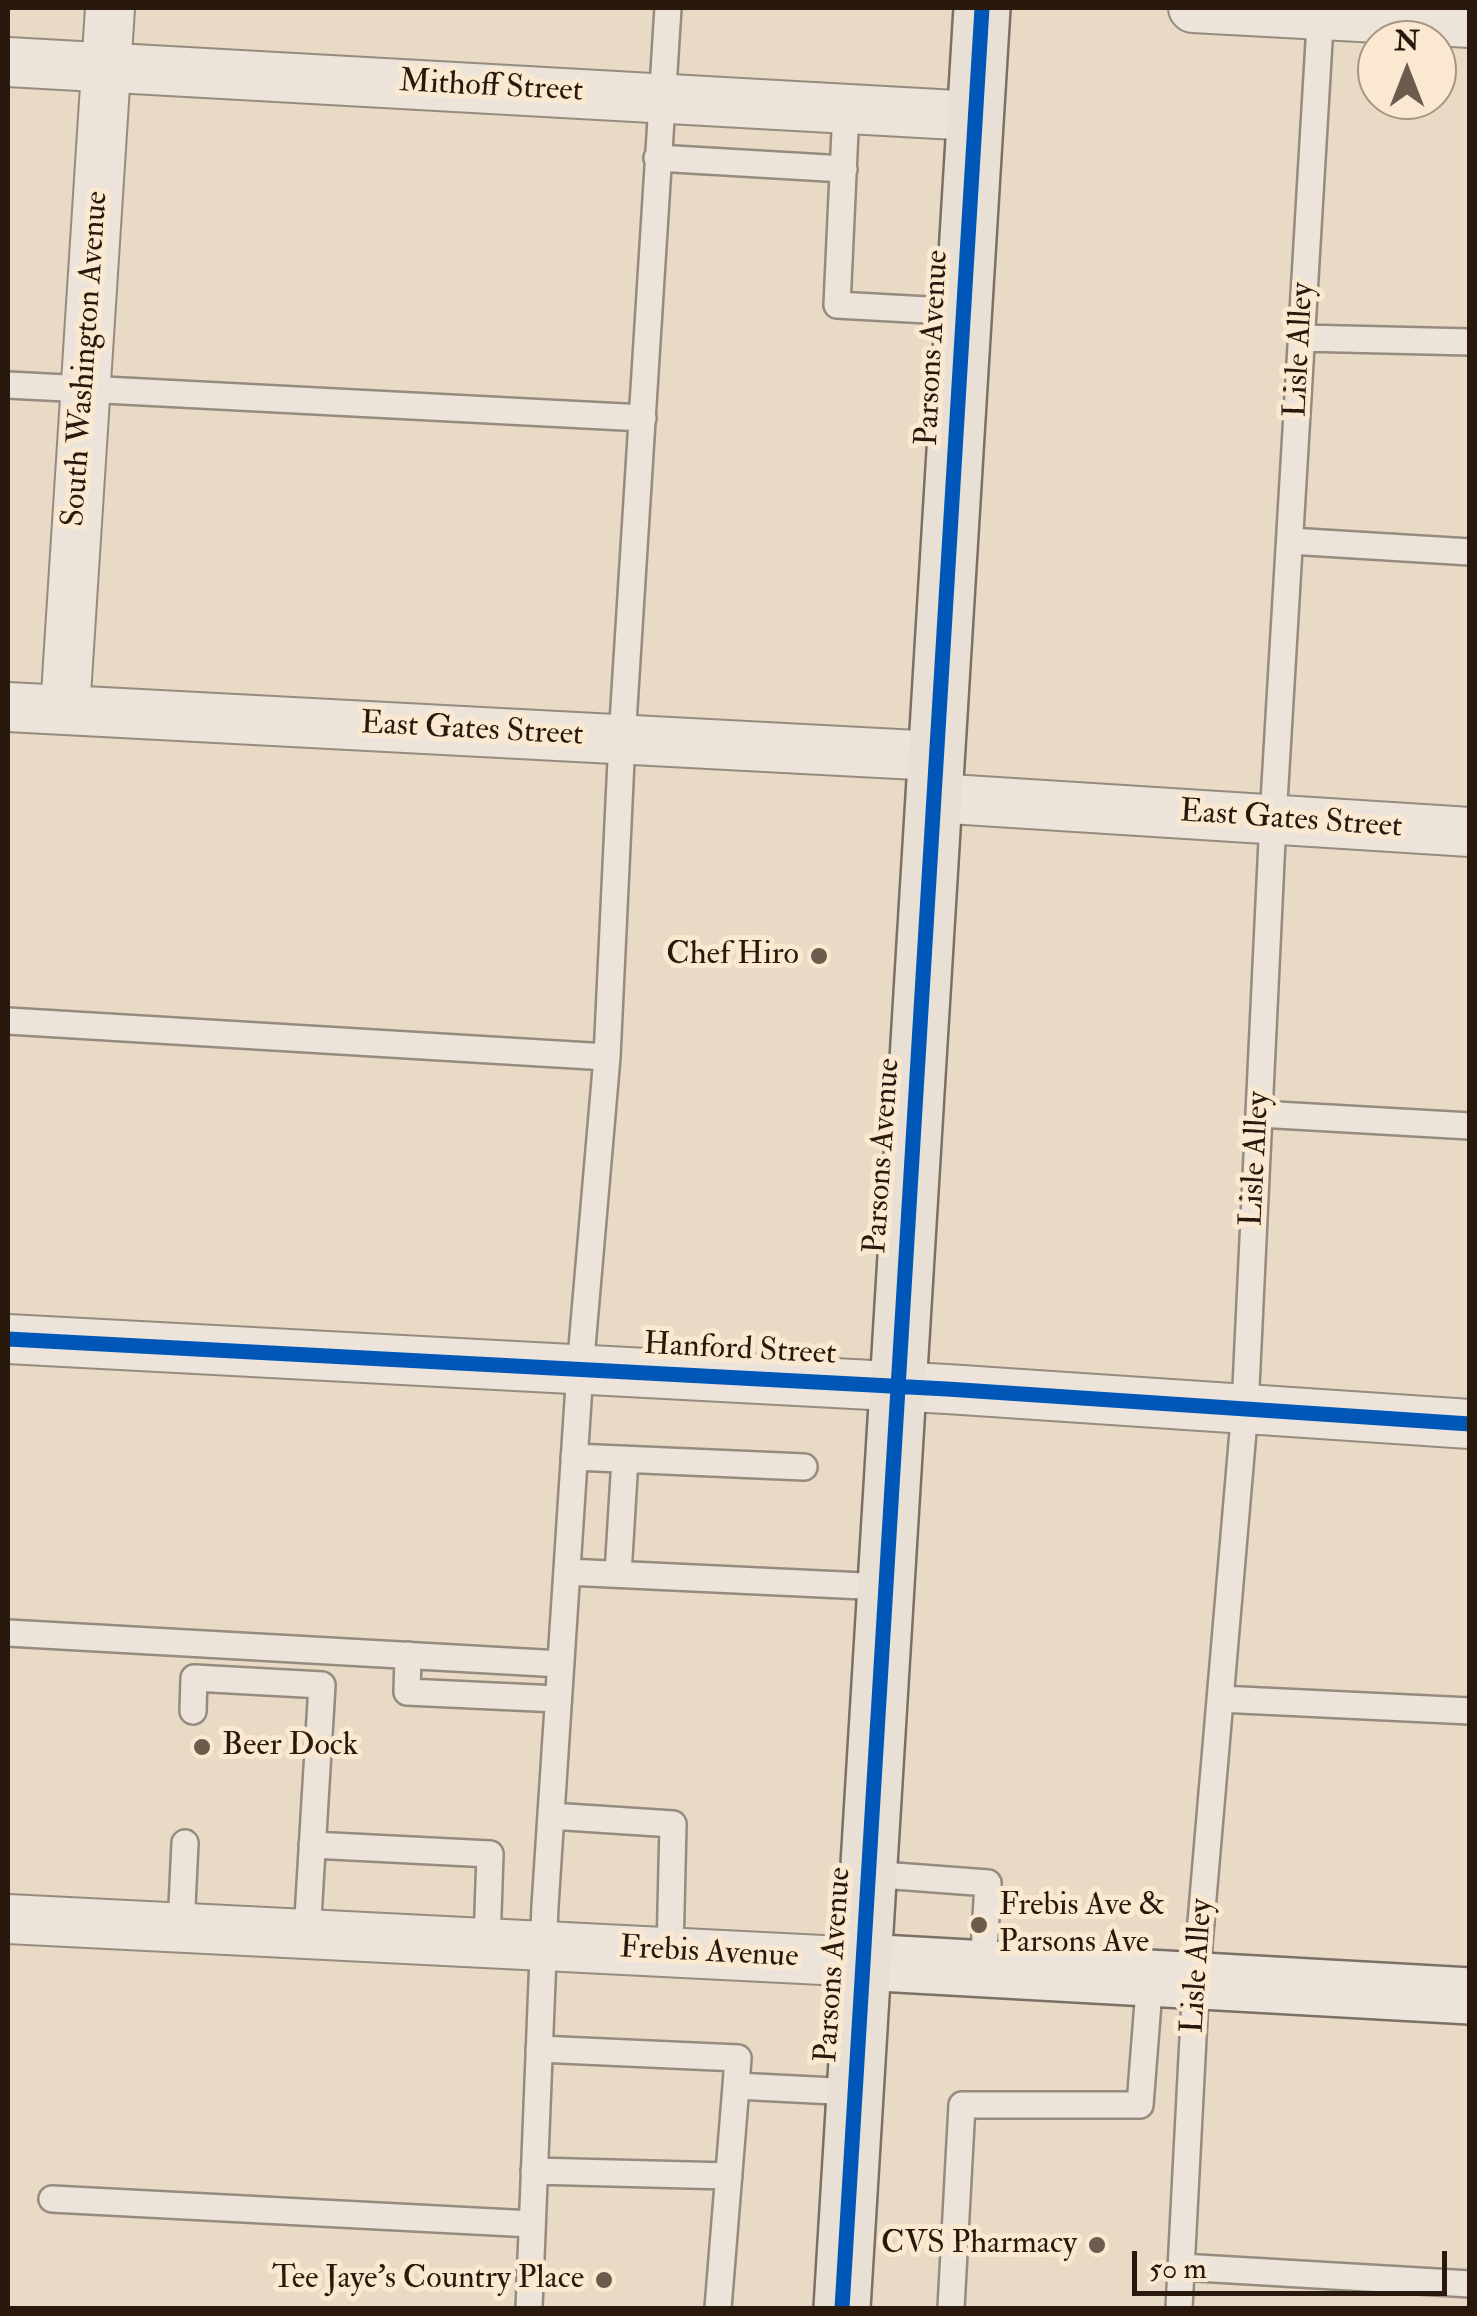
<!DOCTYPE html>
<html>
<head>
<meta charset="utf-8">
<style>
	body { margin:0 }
	#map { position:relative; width:1477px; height:2316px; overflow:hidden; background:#e9dac6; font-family:"IM FELL Double Pica",serif }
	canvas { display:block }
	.frame { position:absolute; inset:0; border:10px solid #29180c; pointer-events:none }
	.north { position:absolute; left:1357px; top:20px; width:100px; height:100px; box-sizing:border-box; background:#fae9d0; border:2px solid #a69582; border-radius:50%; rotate:0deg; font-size:28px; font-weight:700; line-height:40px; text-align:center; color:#29180c }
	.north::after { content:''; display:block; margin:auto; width:35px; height:45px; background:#6c5c4d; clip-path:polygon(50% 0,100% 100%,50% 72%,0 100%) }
	.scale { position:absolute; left:1132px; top:2251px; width:315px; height:45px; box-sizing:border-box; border:5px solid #29180c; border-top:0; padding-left:12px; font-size:30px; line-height:35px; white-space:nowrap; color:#29180c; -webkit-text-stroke:8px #fae9d0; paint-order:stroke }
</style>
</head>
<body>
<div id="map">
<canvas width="1477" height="2316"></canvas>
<div class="frame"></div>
<div class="north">N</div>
<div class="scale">50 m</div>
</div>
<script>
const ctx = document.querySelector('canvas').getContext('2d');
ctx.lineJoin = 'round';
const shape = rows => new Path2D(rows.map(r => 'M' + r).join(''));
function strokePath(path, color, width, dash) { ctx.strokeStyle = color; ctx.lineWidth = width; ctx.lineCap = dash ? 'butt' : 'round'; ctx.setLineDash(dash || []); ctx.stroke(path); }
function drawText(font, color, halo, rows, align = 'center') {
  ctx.font = font + ' "IM FELL Double Pica",serif'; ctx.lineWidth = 10; ctx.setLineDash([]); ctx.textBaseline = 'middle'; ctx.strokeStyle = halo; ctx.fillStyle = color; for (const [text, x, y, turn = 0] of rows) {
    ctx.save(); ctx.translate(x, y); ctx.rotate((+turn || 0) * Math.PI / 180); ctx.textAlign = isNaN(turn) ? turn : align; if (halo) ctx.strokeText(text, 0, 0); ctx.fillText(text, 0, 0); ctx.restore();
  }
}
const service = shape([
	[846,109,837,305,964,312],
	[657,158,844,169],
	[1301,338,1470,342],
	[8,385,643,418],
	[1290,541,1470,552],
	[8,1021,607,1057],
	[1259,1114,1470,1126],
	[574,1457,804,1467],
	[567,1572,885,1587],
	[618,1574,625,1459],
	[8,1633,561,1664],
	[408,1655,407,1692,558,1699],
	[1220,1699,1470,1711],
	[193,1711,194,1678,322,1685,307,1934],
	[551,1816,673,1824,670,1952],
	[312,1845,490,1854,487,1943],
	[868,1874,988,1883,983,1969],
	[181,1927,185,1843],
	[539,2049,738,2058,736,2086],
	[534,2171,729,2176],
	[52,2199,532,2224],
	[1181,2267,1470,2284],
	[529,2308,545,1906,580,1370,607,1057,622,739,668,8],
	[718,2308,736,2086,854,2092],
	[951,2308,962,2105,1140,2105,1150,1977],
	[1179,2308,1196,1980,1245,1408,1273,819,1321,8]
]);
const minor = shape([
	[1193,8,1470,23],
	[8,62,974,116],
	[8,707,936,756],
	[65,710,110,8],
	[934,798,1470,832],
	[8,1339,947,1389,1470,1424],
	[8,1919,862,1962]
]);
const secondary = shape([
	[862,1962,1470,1996]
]);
const primary = shape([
	[842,2308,982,8]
]);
const cycleway = shape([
	[8,1339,947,1389,1470,1424],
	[842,2308,982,8]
]);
const markers = [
	[819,956,10,"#6c5c4d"],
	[202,1747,10,"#6c5c4d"],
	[979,1925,10,"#6c5c4d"],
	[1097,2245,10,"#6c5c4d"],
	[604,2280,10,"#6c5c4d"]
];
const streetNames = [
	["Mithoff Street",491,88,3],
	["Parsons Avenue",934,348,-87],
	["Lisle Alley",1301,350,-87],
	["South Washington Avenue",87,359,-86],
	["East Gates Street",472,731,3],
	["East Gates Street",1291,821,4],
	["Parsons Avenue",884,1156,-86],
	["Lisle Alley",1257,1159,-87],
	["Hanford Street",740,1351,3],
	["Frebis Avenue",709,1954,3],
	["Parsons Avenue",835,1965,-86],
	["Lisle Alley",1199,1966,-86]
];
const poiNames = [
	["Chef Hiro",799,956],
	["Beer Dock",222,1747,"left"],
	["Frebis Ave &",999,1907,"left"],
	["Parsons Ave",999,1944,"left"],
	["CVS Pharmacy",1077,2245],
	["Tee Jaye's Country Place",584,2280]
];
strokePath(service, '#958b7e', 30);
strokePath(minor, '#958b7e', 52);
strokePath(secondary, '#7a7065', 60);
strokePath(primary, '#7a7065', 60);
strokePath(service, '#ece4da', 25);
strokePath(minor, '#ece4da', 48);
strokePath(secondary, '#ece4da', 55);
strokePath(primary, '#e8e0d4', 55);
strokePath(cycleway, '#0057b8', 15);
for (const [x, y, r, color] of markers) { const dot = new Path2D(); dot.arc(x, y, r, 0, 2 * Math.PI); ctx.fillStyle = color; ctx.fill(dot); strokePath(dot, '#fae9d0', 4); }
drawText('32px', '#29180c', '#fae9d0', streetNames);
drawText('32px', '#29180c', '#fae9d0', poiNames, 'right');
</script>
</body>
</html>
